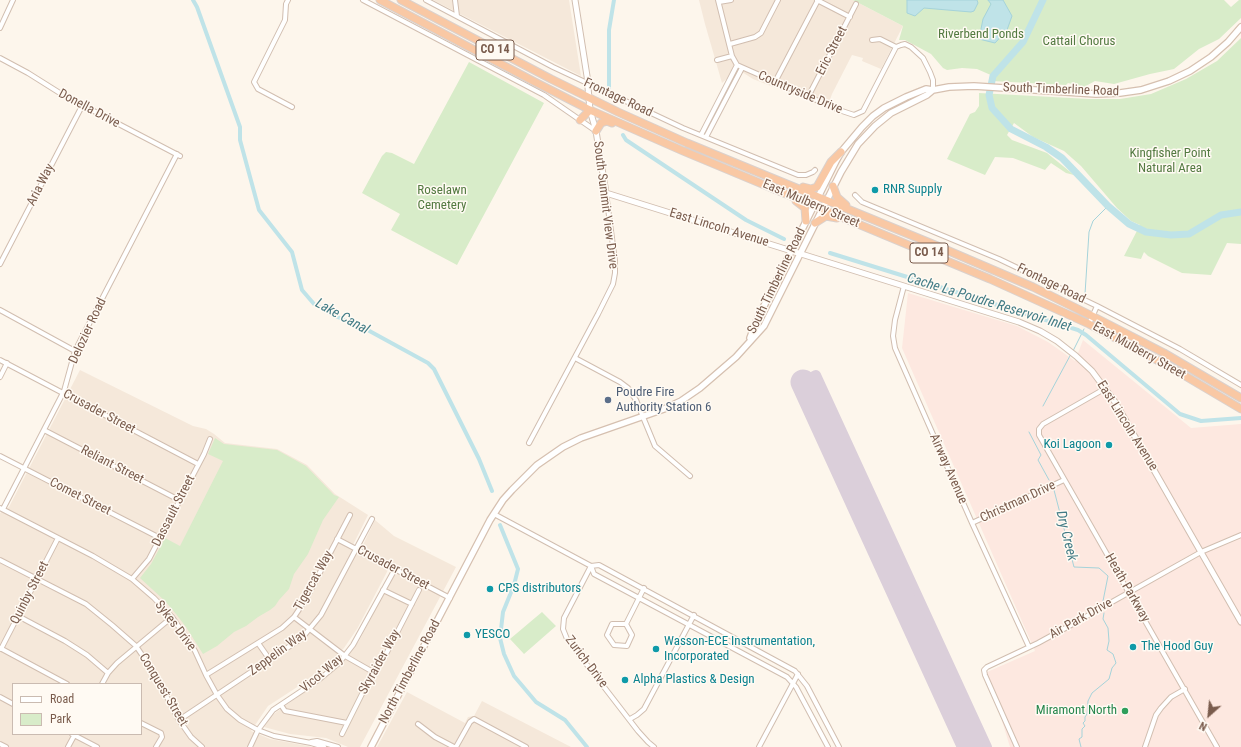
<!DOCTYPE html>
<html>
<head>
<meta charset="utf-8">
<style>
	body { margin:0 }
	#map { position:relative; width:1241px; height:747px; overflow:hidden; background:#fdf6ec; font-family:"Roboto Condensed",sans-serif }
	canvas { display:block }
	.legend { position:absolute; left:12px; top:683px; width:130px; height:52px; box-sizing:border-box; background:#fffaf3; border:1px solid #cabbb1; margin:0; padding:5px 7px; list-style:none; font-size:12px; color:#7a5c4d }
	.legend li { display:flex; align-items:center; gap:8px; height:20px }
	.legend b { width:20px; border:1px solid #cabbb1 }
	.north { position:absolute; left:1189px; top:695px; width:40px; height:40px; -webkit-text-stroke:3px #fffaf3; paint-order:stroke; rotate:207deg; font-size:11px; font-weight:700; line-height:16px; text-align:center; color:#7a5c4d }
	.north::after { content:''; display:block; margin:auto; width:14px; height:18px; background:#7a5c4d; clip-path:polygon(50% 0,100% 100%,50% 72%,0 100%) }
</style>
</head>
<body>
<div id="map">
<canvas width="1241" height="747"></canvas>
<ul class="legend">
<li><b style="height:5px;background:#fff"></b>Road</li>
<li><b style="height:11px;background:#d8ecc9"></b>Park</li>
</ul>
<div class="north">N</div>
</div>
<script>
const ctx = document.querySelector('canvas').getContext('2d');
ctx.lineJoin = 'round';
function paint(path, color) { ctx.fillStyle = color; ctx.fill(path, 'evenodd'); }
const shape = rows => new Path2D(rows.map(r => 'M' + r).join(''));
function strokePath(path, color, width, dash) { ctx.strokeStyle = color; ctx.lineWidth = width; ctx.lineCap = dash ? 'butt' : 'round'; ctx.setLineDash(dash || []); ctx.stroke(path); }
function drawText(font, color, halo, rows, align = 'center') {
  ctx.font = font + ' "Roboto Condensed",sans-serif'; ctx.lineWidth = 3; ctx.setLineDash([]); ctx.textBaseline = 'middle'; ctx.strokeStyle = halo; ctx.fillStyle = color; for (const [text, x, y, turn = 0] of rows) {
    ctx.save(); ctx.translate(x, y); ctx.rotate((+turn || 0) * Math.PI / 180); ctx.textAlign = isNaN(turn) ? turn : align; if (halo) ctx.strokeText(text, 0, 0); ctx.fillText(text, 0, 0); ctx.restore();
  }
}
const residential = shape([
	[433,0,569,0,581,76],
	[699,0,853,0,903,26,881,69,862,61,863,58,852,55,832,94,827,108,753,79,734,67,729,77,722,83,705,24],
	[80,370,193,426,206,429,214,434,225,443,277,449,307,465,335,494,368,515,351,549,389,568,357,629,344,648,336,656,305,682,268,706,251,731,270,739,313,747,0,747,0,513,9,507],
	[13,684,141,684,141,734,13,734],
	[375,520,394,536,456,567,360,747,348,747,326,738,290,734,264,727,271,716,310,688,342,662,359,641,398,566,362,547],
	[407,692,465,723,468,717,474,716,482,701,571,747,377,747]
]);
const commercial = shape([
	[908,293,1017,326,1048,342,1075,361,1083,340,1191,428,1241,424,1241,747,1010,747,987,672,1035,651,902,348]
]);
const green = shape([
	[853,0,1224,0,1231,7,1239,0,1241,0,1241,18,1219,39,1199,49,1174,69,1150,74,1114,84,1095,81,1084,87,1068,83,1066,85,992,81,993,76,977,69,962,68,947,70,943,68,931,54,905,40,899,40,903,26],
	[1241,38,1241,244,1227,243,1211,275,1182,273,1148,256,1144,252,1141,259,1124,256,1140,225,1131,221,1117,208,1081,166,1064,151,1033,137,1014,123,1007,135,1012,140,1047,153,1074,175,1066,173,1051,163,1045,170,1013,158,995,157,985,175,947,159,970,114,975,112,979,106,979,93,1089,99,1120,99,1151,94,1186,79,1217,61],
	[469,62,544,103,457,265,391,230,400,214,362,193,382,156,386,152,392,153,414,164],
	[215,438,224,444,277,450,306,466,334,495,339,497,323,520,308,554,294,574,289,589,279,600,275,606,270,610,258,617,246,626,234,632,217,646,203,654,186,627,176,614,165,601,140,578,151,564,165,538,180,546,223,461,208,454],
	[542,612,556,626,524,654,510,639]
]);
const water = shape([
	[907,0,977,0,978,3,974,11,971,12,924,8,915,16,907,13,907,0],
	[988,0,1003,0,1012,16,1007,30,995,43,979,39,983,19,991,4,988,0]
]);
const stream = shape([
	[1085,294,1089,232,1093,221,1108,206],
	[1073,351,1084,329],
	[1043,406,1071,354],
	[1029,432,1041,455,1038,460,1049,480],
	[1054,490,1074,567,1099,568,1108,576,1103,601],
	[1081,747,1079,739,1082,737,1082,729,1085,726,1083,723,1085,721,1085,717,1087,714,1088,701,1092,693,1109,679,1112,668,1116,663,1113,654,1107,650,1109,641,1108,628,1103,619,1104,613]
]);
const canal = shape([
	[193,0,197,7,240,127,240,140,259,210,292,252,302,290,314,304,333,315,364,328,428,363,434,369,479,459,492,491],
	[609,90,609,30,614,0],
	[623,135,626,140,746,220,784,239],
	[830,253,1078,330,1086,335,1180,414,1201,421,1241,418],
	[500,525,518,569,514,585,503,612,500,638,504,654,514,676,536,702,565,720,587,747]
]);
const river = shape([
	[1043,0,1023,42,993,76,989,95,992,108,1011,129,1046,147,1062,158,1108,206,1129,224,1146,232,1171,235,1189,234,1221,215,1241,212]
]);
const taxiway = shape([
	[803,382,816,375,987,747]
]);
const runway = shape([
	[803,382,970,747]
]);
const minor = shape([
	[288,0,286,4,285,20,254,82,258,89,292,107],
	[363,0,544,95,596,131],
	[426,0,553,67,683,128,798,175,806,175,813,172,815,170],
	[455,0,457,16],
	[718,0,732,56,737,65,839,110,854,115,863,111,896,47,901,45,905,44,911,47,923,58,930,72,933,80,933,90],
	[817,0,850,17],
	[719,2,731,0],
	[0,28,13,0],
	[872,40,880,39,896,47],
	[730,44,755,37,761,33,778,0],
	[0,58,28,73,63,95,180,156],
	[717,60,732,56],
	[775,82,818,0],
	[808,97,856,4],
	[701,135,737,65],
	[706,137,742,68],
	[855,195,862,202,999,259,1097,306,1180,349,1241,385],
	[0,264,82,106],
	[904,286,895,320,893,336,895,348,972,523,1029,647],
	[0,310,75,351],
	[1089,324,1097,306],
	[575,358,620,382,628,388,636,400,655,446,690,476],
	[0,360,198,464],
	[0,377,7,363],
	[1106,388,1043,424,1039,429,1039,435,1217,747],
	[44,430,179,500],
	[529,443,598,314,613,284,615,273,615,261,606,193],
	[0,456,160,538],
	[0,508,93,556,132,579,154,598,172,617,183,633,195,651,206,675,217,695,227,709,240,720,258,730,274,736,311,743,324,747],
	[3,509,64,391,75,351,177,154],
	[494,514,591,566,594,574,787,677,796,687,828,747],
	[972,523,1064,480],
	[337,539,450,598],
	[0,560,86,604,112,625,136,646,153,671,179,720,191,737,202,747],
	[591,566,599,565,795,671,807,686,839,747],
	[591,566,564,618,563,629,567,639,638,731,648,742,654,747],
	[132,579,149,559,204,454,210,439],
	[383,590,412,604],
	[18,616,65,641,87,655,108,673],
	[294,617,345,656,373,672],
	[626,624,632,635,627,646,614,645,607,635,612,624,626,624,644,588],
	[258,643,270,660],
	[0,648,67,684],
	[1,649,58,538],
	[206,675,282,628,294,617,306,599,350,515],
	[102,684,108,673,117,663,172,617],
	[0,697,13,704],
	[281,705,285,711,347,723],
	[630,719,637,715,644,709,694,615],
	[179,720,302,638,321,615,372,519],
	[141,723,161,733,162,737,156,747],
	[418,724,435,737,454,747],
	[72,734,97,747],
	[342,734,373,672,384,658,419,590],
	[311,742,317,741,338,747],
	[0,744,6,747],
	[68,747,75,734],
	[250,747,258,730,273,710,321,678,339,663,353,645,395,569],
	[456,747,470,722,474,719,526,747],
	[759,747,798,674],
	[1017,747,985,675,984,670,987,667,1038,643,1071,625,1201,552,1241,535],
	[1145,747,1156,715,1161,708,1171,697,1185,689]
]);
const tertiary = shape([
	[575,0,587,76,590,110,596,131,606,193,1019,322,1040,331,1057,341,1076,356,1092,371,1115,402,1241,622]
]);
const secondary = shape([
	[750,338,756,322,836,161,841,152,862,127,873,116,884,108,906,97,926,89,933,90,949,87,974,86,1096,94,1120,93,1141,90,1169,81,1190,71,1211,57,1228,42,1241,27],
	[371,747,490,520,503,500,512,490,537,465,563,447,581,438,664,409,681,401,700,388,736,357,764,326,841,172,858,144,875,126,891,113,927,95,933,90]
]);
const trunk = shape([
	[380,0,535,82,590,110,683,151,990,279,1089,324,1170,367,1241,409],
	[401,0,551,79,618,112,687,143,935,245,1033,287,1092,316,1164,353,1241,398],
	[580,120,590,110],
	[596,131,601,123,607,121,612,123],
	[833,186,837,197,846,205],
	[803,187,811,189,817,187,831,162,841,152],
	[796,201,805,208,806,221],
	[815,223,826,216,837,218]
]);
const markers = [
	[875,190,4,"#0f9aa8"],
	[608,400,4,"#5c6f8a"],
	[1109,445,4,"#0f9aa8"],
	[490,589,4,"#0f9aa8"],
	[467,635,4,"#0f9aa8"],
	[1133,647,4,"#0f9aa8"],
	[656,649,4,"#0f9aa8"],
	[625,680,4,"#0f9aa8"],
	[1125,711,4,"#2e9e5b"]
];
const shields = [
	[495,50,38],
	[929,253,38]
];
const shieldNames = [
	["CO 14",495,50],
	["CO 14",929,253]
];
const parkNames = [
	["Riverbend Ponds",981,35],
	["Cattail Chorus",1079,42],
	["Kingfisher Point",1170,154],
	["Natural Area",1170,169],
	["Roselawn",442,191],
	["Cemetery",442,206]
];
const streetNames = [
	["Eric Street",832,51,-63],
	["South Timberline Road",1061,90,2],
	["Countryside Drive",800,93,23],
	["Frontage Road",618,98,25],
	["Donella Drive",89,109,28],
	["Aria Way",41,185,-63],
	["East Mulberry Street",811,204,23],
	["South Summit View Drive",605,205,83],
	["East Lincoln Avenue",719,228,17],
	["South Timberline Road",777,281,-64],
	["Frontage Road",1051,284,26],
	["Delozier Road",88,331,-65],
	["East Mulberry Street",1139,351,29],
	["Crusader Street",99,412,28],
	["East Lincoln Avenue",1127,426,58],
	["Reliant Street",112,465,27],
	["Airway Avenue",948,469,66],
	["Comet Street",80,497,27],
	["Christman Drive",1018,502,-25],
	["Dassault Street",174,511,-63],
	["Crusader Street",393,568,28],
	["Tigercat Way",314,581,-61],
	["Heath Parkway",1127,588,60],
	["Quinby Street",30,593,-63],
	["Air Park Drive",1081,619,-29],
	["Sykes Drive",175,626,53],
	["Zeppelin Way",278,653,-36],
	["Skyraider Way",380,662,-61],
	["Zurich Drive",586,662,53],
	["North Timberline Road",410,672,-62],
	["Vicot Way",322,674,-40],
	["Conquest Street",163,690,59]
];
const cultureNames = [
	["RNR Supply",883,190],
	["Koi Lagoon",1101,445,"right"],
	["CPS distributors",498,589],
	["YESCO",475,635],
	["Wasson-ECE Instrumentation,",664,642],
	["Incorporated",664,657],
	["The Hood Guy",1141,647],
	["Alpha Plastics & Design",633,680]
];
const serviceNames = [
	["Poudre Fire",616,393],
	["Authority Station 6",616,408]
];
const leisureNames = [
	["Miramont North",1117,711]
];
const waterNames = [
	["Cache La Poudre Reservoir Inlet",989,303,17],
	["Lake Canal",342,317,29],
	["Dry Creek",1066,536,76]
];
paint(residential, '#f5e8da');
paint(commercial, '#fde8e0');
paint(green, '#d8ecc9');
paint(water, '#bfe3e8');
strokePath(water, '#a5d3da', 1);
strokePath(stream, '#a5d3da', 1);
strokePath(canal, '#bfe3e8', 4);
strokePath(river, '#bfe3e8', 7);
strokePath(taxiway, '#dbcfda', 10);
strokePath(runway, '#dbcfda', 25);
strokePath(minor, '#d1beb0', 6);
strokePath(tertiary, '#d1beb0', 7);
strokePath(secondary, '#d6c0b0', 8);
strokePath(trunk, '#dad1cd', 9);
strokePath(minor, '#fff', 4);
strokePath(tertiary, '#fff', 5);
strokePath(secondary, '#fff', 5.5);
strokePath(trunk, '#f9c8a4', 7);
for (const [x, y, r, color] of markers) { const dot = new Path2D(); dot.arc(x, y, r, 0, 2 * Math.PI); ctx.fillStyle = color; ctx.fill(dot); strokePath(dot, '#fffaf3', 1.5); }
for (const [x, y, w] of shields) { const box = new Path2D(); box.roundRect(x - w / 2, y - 10, w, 20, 3); ctx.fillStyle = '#fffaf3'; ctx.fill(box); strokePath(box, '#7a5c4d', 1); }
drawText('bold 12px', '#7a5c4d', null, shieldNames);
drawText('13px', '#537a41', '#fffaf3', parkNames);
drawText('13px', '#7a5c4d', '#fffaf3', streetNames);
drawText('13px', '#0d838f', '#fffaf3', cultureNames, 'left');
drawText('13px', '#4e5e75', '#fffaf3', serviceNames, 'left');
drawText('13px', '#27864d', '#fffaf3', leisureNames, 'right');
drawText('italic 14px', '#437c86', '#fffaf3', waterNames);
</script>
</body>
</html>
